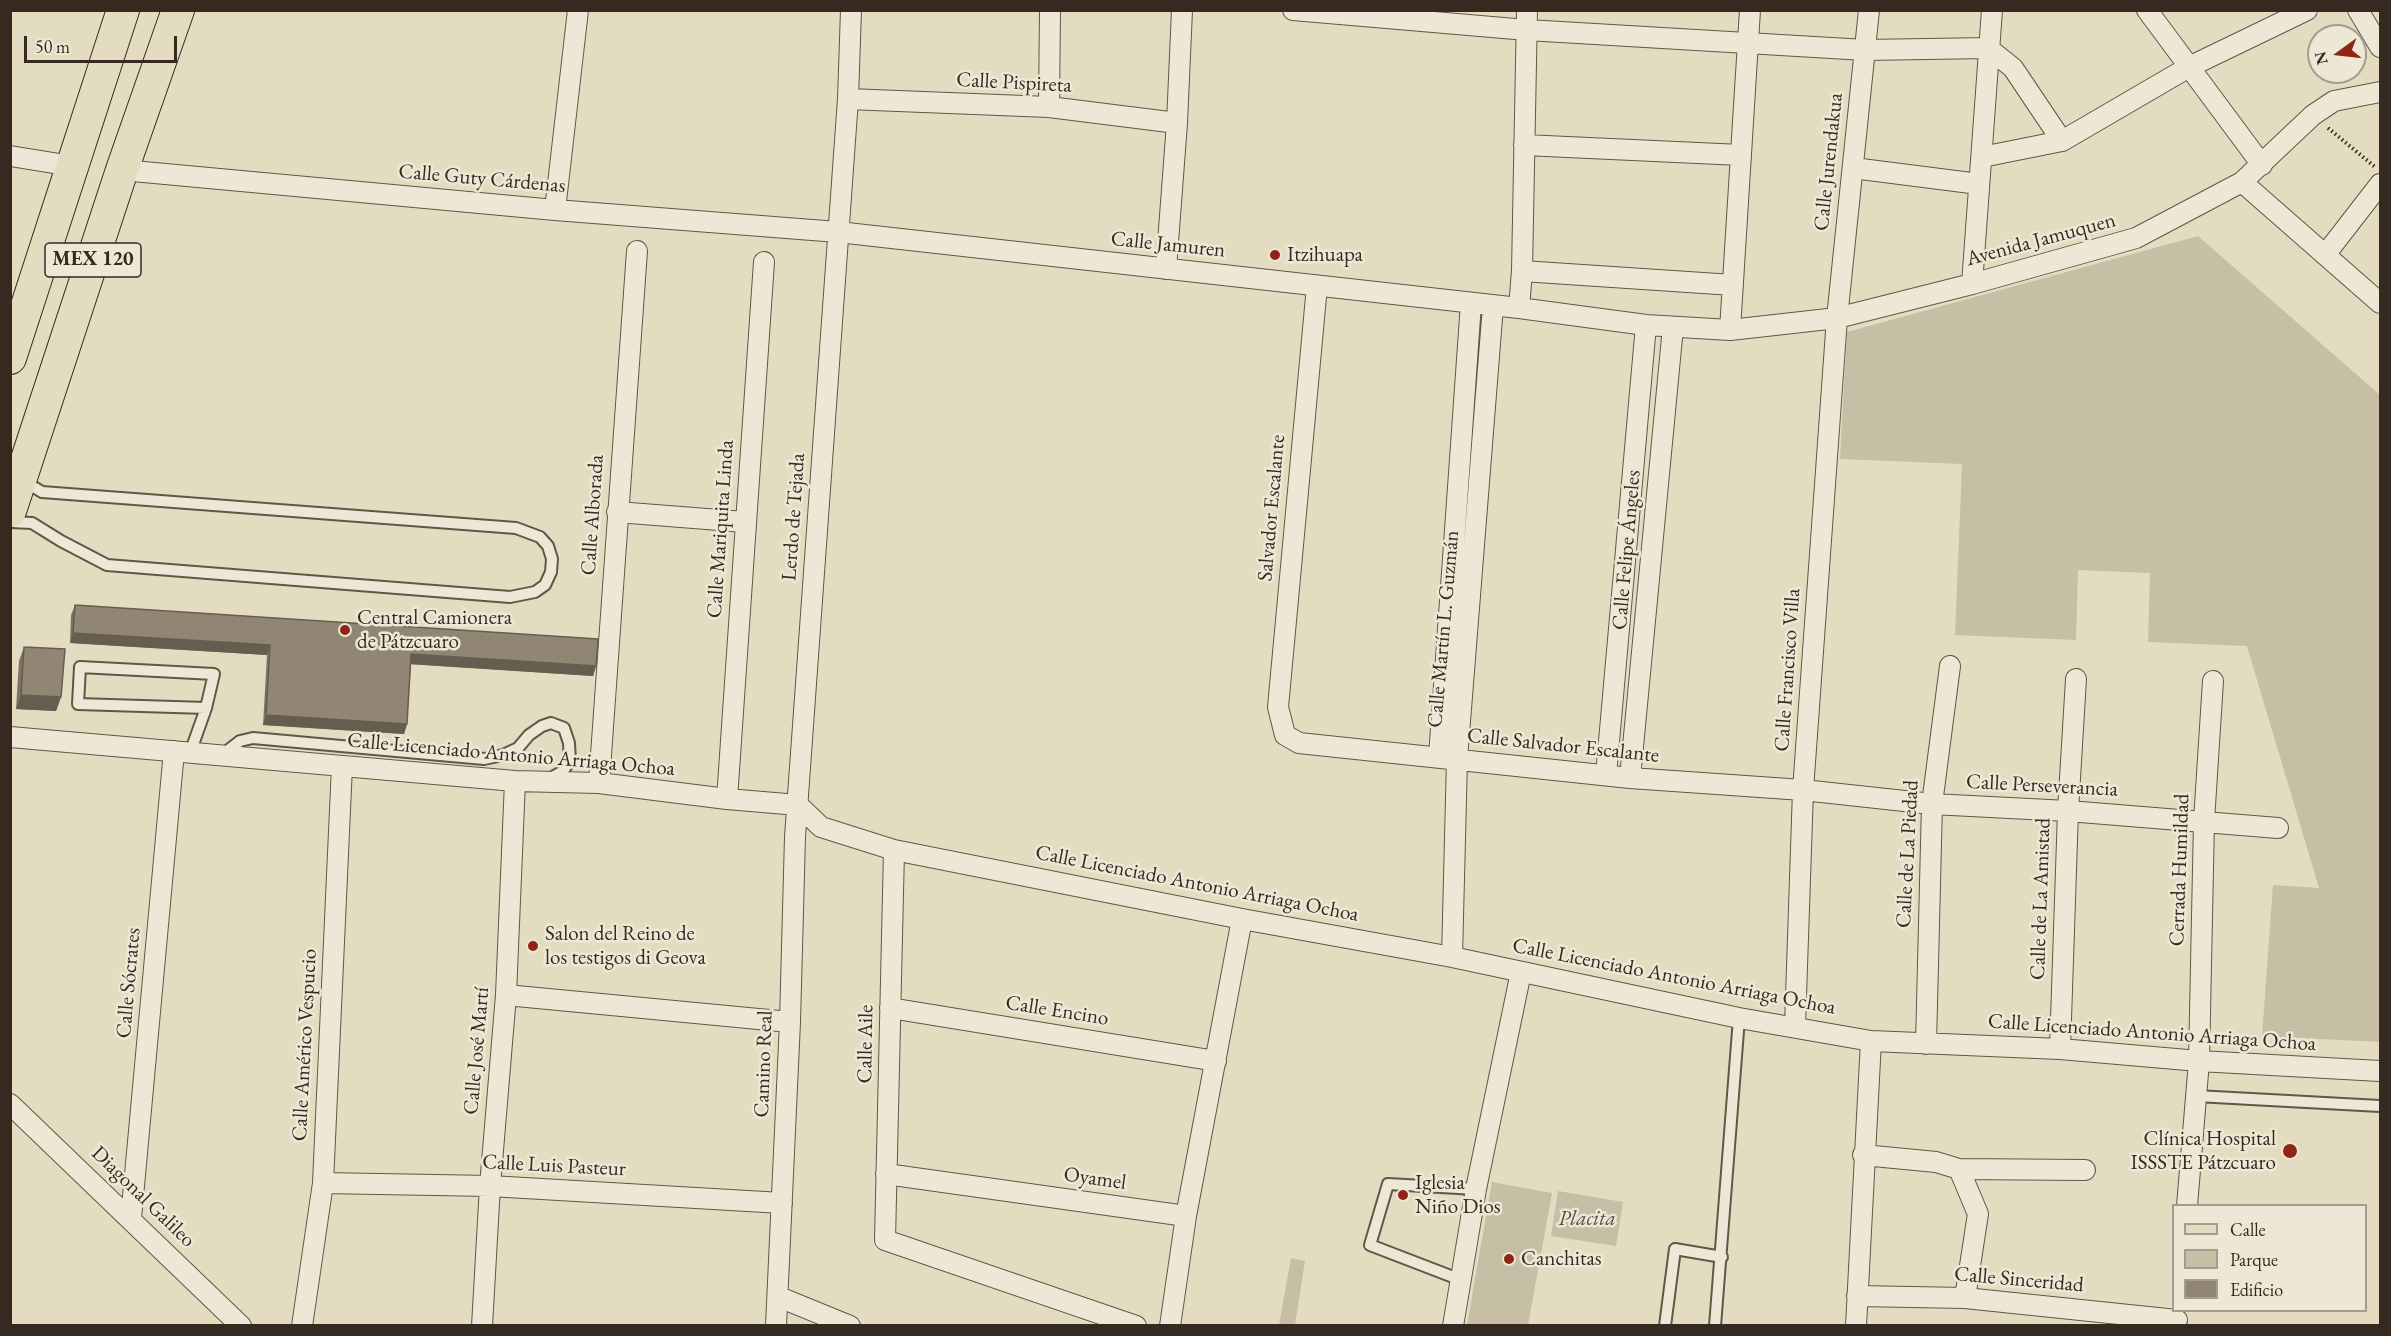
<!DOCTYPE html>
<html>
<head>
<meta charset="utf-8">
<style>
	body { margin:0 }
	#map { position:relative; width:2391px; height:1336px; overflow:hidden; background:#e3dcc0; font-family:"EB Garamond",serif }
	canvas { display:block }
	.frame { position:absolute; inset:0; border:12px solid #362920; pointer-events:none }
	.legend { position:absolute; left:2172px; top:1204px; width:195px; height:108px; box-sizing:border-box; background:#ede8d6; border:2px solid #a49c8d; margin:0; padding:8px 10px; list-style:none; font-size:18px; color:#362920 }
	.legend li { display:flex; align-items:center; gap:12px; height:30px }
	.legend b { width:30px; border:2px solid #a49c8d }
	.north { position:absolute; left:2307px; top:24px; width:60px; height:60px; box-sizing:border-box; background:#ede8d6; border:2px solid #a49c8d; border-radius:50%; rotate:255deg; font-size:16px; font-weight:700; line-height:24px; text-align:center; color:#362920 }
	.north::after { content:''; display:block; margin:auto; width:21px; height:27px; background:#8f2418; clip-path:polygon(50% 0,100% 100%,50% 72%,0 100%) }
	.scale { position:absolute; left:24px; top:36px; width:153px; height:27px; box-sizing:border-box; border:3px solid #362920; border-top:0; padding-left:8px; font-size:18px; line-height:21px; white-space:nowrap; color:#362920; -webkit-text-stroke:4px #ede8d6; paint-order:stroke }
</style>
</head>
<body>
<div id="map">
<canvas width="2391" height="1336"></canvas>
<div class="frame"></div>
<ul class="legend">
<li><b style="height:8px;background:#e3dcc0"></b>Calle</li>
<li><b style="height:16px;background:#c6bea5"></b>Parque</li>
<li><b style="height:16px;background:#908673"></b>Edificio</li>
</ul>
<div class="north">N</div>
<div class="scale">50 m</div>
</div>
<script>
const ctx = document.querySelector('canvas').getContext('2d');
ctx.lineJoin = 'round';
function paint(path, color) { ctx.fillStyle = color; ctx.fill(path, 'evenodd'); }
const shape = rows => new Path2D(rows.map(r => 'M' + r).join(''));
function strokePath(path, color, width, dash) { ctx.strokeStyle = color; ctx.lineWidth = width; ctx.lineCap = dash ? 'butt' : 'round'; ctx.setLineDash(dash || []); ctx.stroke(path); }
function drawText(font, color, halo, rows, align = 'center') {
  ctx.font = font + ' "EB Garamond",serif'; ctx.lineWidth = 5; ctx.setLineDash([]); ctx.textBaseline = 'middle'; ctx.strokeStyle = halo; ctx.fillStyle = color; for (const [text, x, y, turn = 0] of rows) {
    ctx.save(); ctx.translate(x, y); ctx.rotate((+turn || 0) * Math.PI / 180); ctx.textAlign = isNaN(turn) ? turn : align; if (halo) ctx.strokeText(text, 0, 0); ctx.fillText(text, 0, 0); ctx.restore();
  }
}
const green = shape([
	[2198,236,2380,395,2380,1042,2262,1036,2273,885,2319,888,2247,646,2148,642,2150,573,2078,570,2076,640,1955,635,1962,464,1840,459,1847,332],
	[1492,1182,1552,1193,1528,1325,1467,1325],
	[1558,1191,1623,1202,1616,1246,1551,1236],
	[1291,1258,1305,1261,1295,1325,1279,1325]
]);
const path = shape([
	[2328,128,2375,167]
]);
const service = shape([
	[10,522,32,523,61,541,107,565,510,597,535,592,545,585,551,572,552,559,548,546,540,537,516,528,42,492,22,480],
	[190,753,206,708,214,674,80,667,78,704,206,708],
	[222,755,240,741,253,738,484,759,503,755,518,748,529,735,542,726,551,723,564,728,569,743,570,761,563,771,549,779],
	[2196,1096,2380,1106],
	[1461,1280,1370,1245,1388,1184,1476,1189],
	[1665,1326,1675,1249,1722,1257],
	[1715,1326,1739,1018]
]);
const minor = shape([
	[1293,10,1527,30,1865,50,1988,48,2013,68,2062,141],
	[2147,10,2262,165],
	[2358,10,2380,47],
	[848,99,1049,107,1177,123],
	[1049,107,1050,10],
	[1524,145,1741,155],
	[10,156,72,166],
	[1982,157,2062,141,2189,67,2307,10],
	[1853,168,1979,184],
	[122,170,555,210,838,232,1519,308,1646,325,1730,330,1837,318,1972,284,2136,238,2242,182,2313,115,2334,101,2380,92],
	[2242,182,2380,303],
	[555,210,578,10],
	[2325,255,2380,184],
	[1166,269,1177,123,1182,10],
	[1522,271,1733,285],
	[1972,284,1992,10],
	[1317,286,1278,707,1285,735,1299,743,1630,778,1803,790,1932,804,2068,811,2278,828],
	[1519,308,1522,271,1527,10],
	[1730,330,1750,10],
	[617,512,745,522],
	[10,737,515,781,599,783,727,799,798,805,821,827,894,850,1242,919,1452,957,1739,1018,1871,1041,2060,1049,2199,1061,2380,1071],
	[1439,757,1471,303],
	[1606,775,1646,325],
	[1630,778,1673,327],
	[599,783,637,251],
	[727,799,764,262],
	[894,850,885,1240,1136,1326],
	[1452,957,1457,759,1493,306],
	[506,995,790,1022],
	[890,1008,1216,1061],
	[1795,1026,1803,790,1837,318,1869,10],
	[1926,1044,1932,804,1950,666],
	[2060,1049,2068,811,2076,679],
	[10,1104,241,1326],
	[1863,1155,1936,1162,1959,1169,1978,1214,1965,1298],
	[1959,1169,2085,1170],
	[886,1174,1186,1216],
	[323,1183,490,1186,782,1203],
	[2187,1206,2199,1061,2204,821,2213,681],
	[131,1218,174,751],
	[1857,1296,1965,1298,2177,1320],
	[779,1297,850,1326],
	[302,1326,323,1183,342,766],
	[482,1326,490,1186,506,995,515,781],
	[776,1326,790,1022,795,837,848,99,851,10],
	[1170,1326,1186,1216,1242,919],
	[1453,1326,1476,1189,1521,972],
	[1856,1326,1871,1041]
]);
const primary = shape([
	[10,358,123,10],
	[10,511,122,170,178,10]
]);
const wall = shape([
	[75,605,596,666,593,676,411,664,407,724,404,734,263,725,267,655,70,643,71,615],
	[24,647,61,697,56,711,16,709,19,661]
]);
const shadedWall = shape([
	[73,633,270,645,267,655,70,643],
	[411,654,596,666,593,676,408,664],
	[21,695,61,697,56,711,16,709],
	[266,715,407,724,404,734,263,725]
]);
const building = shape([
	[75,605,598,639,596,666,411,654,407,724,266,715,270,645,73,633,75,605],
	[24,647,65,649,61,697,21,695,24,647]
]);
const markers = [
	[1275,255,6,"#8f2418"],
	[345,630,6,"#8f2418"],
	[533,946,6,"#8f2418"],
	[2290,1151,8,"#8f2418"],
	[1403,1195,6,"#8f2418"],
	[1509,1259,6,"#8f2418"]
];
const shields = [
	[93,260,96]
];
const shieldNames = [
	["MEX 120",93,260]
];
const streetNames = [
	["Calle Pispireta",1014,83,3],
	["Calle Jurendakua",1829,162,-84],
	["Calle Guty Cárdenas",482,179,5],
	["Avenida Jamuquen",2041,240,-15],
	["Calle Jamuren",1168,245,6],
	["Salvador Escalante",1272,508,-85],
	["Calle Alborada",593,515,-86],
	["Lerdo de Tejada",794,517,-86],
	["Calle Mariquita Linda",721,529,-86],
	["Calle Felipe Ángeles",1627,550,-85],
	["Calle Martín L. Guzmán",1444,629,-85],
	["Calle Francisco Villa",1788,670,-86],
	["Calle Salvador Escalante",1563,746,6],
	["Calle Licenciado Antonio Arriaga Ochoa",511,755,5],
	["Calle Perseverancia",2042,786,3],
	["Calle de La Piedad",1908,854,-87],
	["Cerrada Humildad",2180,870,-88],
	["Calle Licenciado Antonio Arriaga Ochoa",1197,884,11],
	["Calle de La Amistad",2041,899,-88],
	["Calle Licenciado Antonio Arriaga Ochoa",1674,977,11],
	["Calle Sócrates",129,983,-85],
	["Calle Encino",1057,1011,9],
	["Calle Licenciado Antonio Arriaga Ochoa",2152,1033,4],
	["Calle Aile",866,1044,-89],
	["Calle Américo Vespucio",305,1045,-87],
	["Calle José Martí",477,1051,-85],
	["Camino Real",764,1064,-88],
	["Calle Luis Pasteur",554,1166,3],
	["Oyamel",1095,1179,8],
	["Diagonal Galileo",143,1197,44],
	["Calle Sinceridad",2019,1280,5]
];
const poiNames = [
	["Itzihuapa",1287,255],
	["Central Camionera",357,618],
	["de Pátzcuaro",357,642],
	["Salon del Reino de",545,934],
	["los testigos di Geova",545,958],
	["Clínica Hospital",2276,1139,"right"],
	["ISSSTE Pátzcuaro",2276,1163,"right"],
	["Iglesia",1415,1183],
	["Niño Dios",1415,1207],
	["Canchitas",1521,1259]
];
const parkNames = [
	["Placita",1587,1219]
];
paint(green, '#c6bea5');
strokePath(service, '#615648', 14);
strokePath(minor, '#615648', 22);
strokePath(primary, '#362920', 34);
strokePath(path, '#362920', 4, [1.5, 3]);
strokePath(service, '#ede8d6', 10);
strokePath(minor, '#ede8d6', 20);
strokePath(primary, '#e3dcc0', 32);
paint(wall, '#7c7363');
paint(shadedWall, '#655e50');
paint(building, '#908673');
strokePath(building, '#655e50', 1.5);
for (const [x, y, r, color] of markers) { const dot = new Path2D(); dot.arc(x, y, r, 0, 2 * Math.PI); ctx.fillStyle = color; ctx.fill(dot); strokePath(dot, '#ede8d6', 2); }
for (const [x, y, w] of shields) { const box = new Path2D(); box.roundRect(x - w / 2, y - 17, w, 34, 4.5); ctx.fillStyle = '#ede8d6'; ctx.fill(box); strokePath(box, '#362920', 1.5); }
drawText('bold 20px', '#362920', null, shieldNames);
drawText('21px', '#362920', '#ede8d6', streetNames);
drawText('21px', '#362920', '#ede8d6', poiNames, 'left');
drawText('italic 21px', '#5a4e41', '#ede8d6', parkNames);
</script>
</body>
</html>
